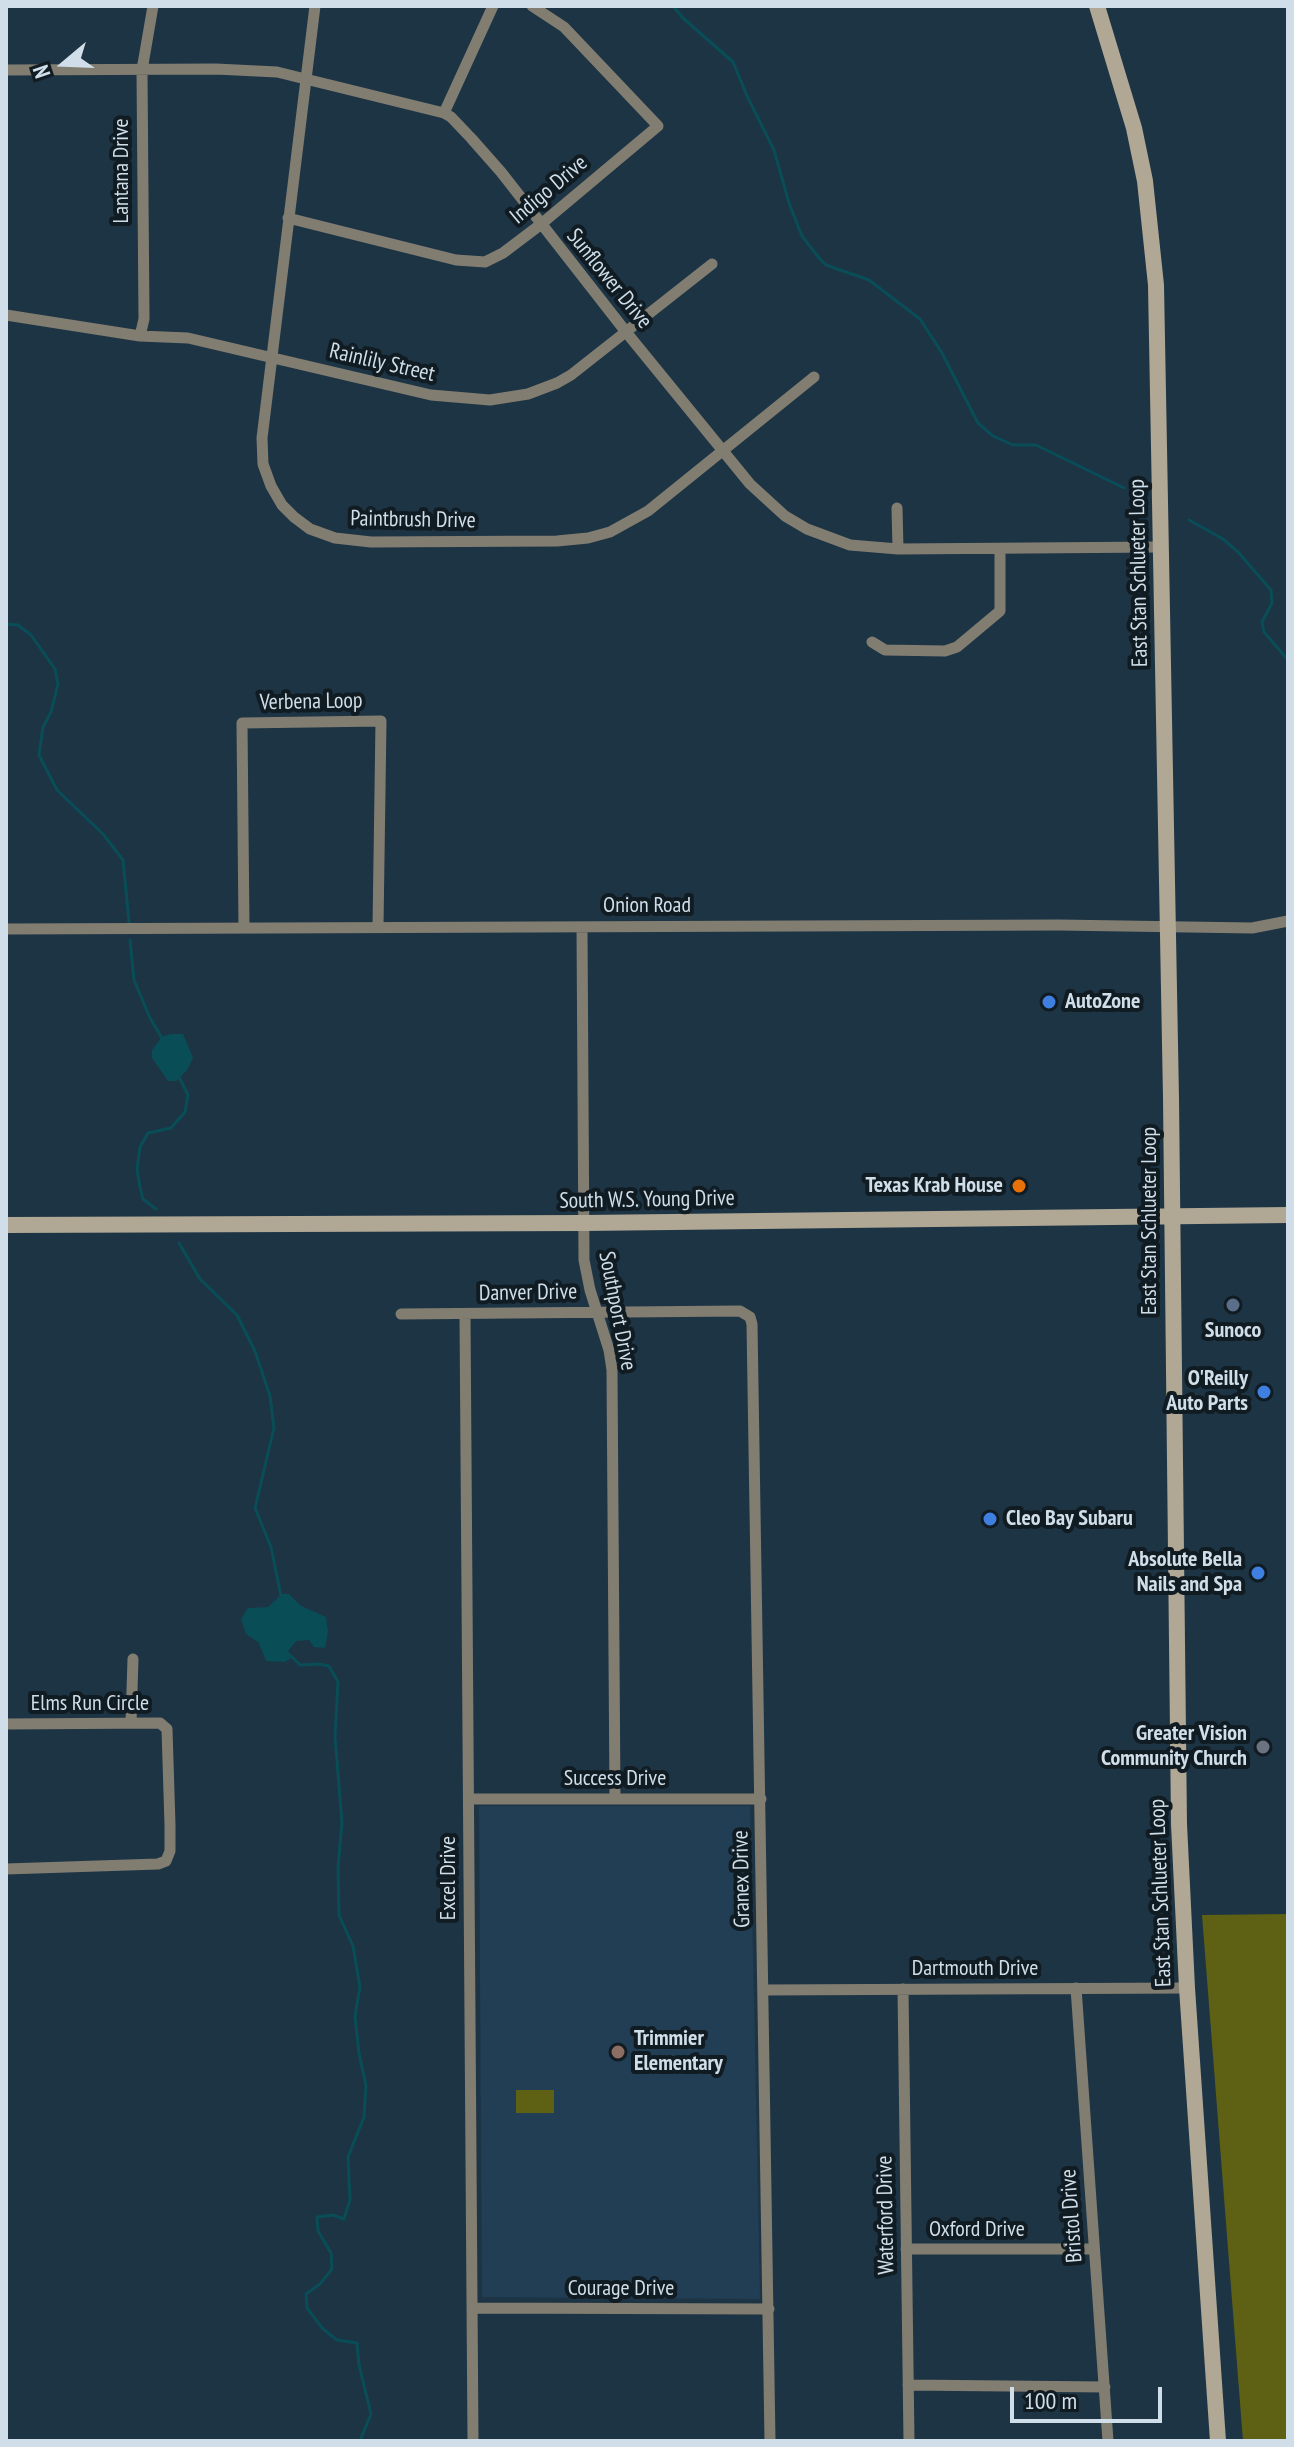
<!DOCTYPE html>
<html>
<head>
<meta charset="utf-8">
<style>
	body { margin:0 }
	#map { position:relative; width:1294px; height:2447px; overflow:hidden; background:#1d3445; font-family:"PT Sans Narrow",sans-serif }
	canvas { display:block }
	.frame { position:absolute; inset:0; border:8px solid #d0dee9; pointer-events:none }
	.north { position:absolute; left:24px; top:24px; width:80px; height:80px; -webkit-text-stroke:6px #101b22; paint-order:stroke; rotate:251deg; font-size:22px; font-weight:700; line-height:32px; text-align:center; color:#d0dee9 }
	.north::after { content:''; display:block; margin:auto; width:28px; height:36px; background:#d0dee9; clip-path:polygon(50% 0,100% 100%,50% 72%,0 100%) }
	.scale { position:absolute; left:1010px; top:2387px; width:152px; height:36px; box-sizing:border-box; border:4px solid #d0dee9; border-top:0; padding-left:10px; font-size:24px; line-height:28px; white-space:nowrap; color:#d0dee9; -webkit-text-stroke:6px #101b22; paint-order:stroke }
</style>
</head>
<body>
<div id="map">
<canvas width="1294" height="2447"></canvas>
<div class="frame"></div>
<div class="north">N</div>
<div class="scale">100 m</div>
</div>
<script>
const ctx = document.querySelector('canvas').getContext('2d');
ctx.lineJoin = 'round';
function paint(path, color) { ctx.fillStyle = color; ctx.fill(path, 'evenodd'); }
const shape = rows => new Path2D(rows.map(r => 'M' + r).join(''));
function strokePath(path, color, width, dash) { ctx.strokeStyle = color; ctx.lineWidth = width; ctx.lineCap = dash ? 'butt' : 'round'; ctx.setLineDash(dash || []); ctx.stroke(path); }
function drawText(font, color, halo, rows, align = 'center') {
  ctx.font = font + ' "PT Sans Narrow",sans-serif'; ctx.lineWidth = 8; ctx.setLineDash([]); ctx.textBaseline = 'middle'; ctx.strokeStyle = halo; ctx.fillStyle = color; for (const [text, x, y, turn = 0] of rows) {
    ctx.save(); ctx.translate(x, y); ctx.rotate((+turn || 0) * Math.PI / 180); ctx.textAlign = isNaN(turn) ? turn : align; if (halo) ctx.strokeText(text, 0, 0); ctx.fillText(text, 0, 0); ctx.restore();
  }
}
const built = shape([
	[479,1806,750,1806,760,2299,482,2297]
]);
const green = shape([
	[1288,1914,1288,2441,1243,2441,1202,1915],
	[516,2090,554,2090,554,2113,516,2113]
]);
const water = shape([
	[171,1034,183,1034,193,1058,187,1070,176,1081,168,1081,152,1058,152,1050,162,1037],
	[282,1594,289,1594,301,1606,326,1617,328,1632,325,1648,314,1647,309,1640,296,1641,288,1651,293,1657,285,1662,266,1661,259,1643,246,1634,241,1619,248,1608,268,1607]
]);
const stream = shape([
	[673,6,683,18,733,62,747,96,774,150,789,203,802,236,819,258,826,265,869,280,920,319,942,353,978,423,993,436,1013,445,1036,445,1124,488],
	[1189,520,1223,539,1238,552,1271,590,1272,603,1262,622,1264,632,1288,660],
	[6,624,18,625,31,635,55,669,58,684,51,712,43,727,39,755,57,790,103,834,123,860,129,922],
	[130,940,134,980,150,1018,163,1040],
	[156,1209,143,1199,140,1187,137,1169,140,1147,148,1133,171,1128,185,1112,188,1095,179,1077],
	[179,1243,200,1279,237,1315,255,1351,270,1396,274,1428,255,1508,271,1547,281,1596],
	[291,1656,300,1665,319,1664,329,1666,338,1682,335,1737,342,1822,338,1868,339,1915,353,1946,360,1987,355,2016,359,2053,366,2086,364,2117,348,2157,350,2200,344,2219,333,2215,317,2217,318,2231,331,2253,332,2269,320,2284,306,2294,307,2308,323,2329,337,2340,357,2343,359,2365,371,2414,360,2441]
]);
const street = shape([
	[315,6,262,438,263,464,271,486,282,505,294,517,310,529,335,538,371,542,557,541,588,538,610,532,648,511,814,377],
	[6,70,216,69,277,72,444,113,451,117,471,138,501,172,626,332,750,484,785,516,807,529,850,545,898,549,1159,547],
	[444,113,493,6],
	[288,218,456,260,485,262,503,253,540,225,658,126,564,27,532,6],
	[6,315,140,336,188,338,431,395,490,400,528,394,557,383,571,375,712,264],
	[140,336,144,319,142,70,153,6],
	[897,508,898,549],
	[872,642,885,650,945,651,957,647,1000,611,1000,549],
	[582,927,584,1260,590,1290,609,1350,612,1370,615,1799],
	[244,928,242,723,381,721,378,927],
	[6,929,1059,925,1252,928,1288,921],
	[401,1314,740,1311,750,1317,752,1324,770,2441],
	[465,1314,473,2441],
	[131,1722,133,1659],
	[6,1724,160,1723,167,1729,170,1825,170,1851,166,1861,158,1864,6,1869],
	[469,1799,761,1799],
	[1076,1988,1108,2441],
	[903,1989,909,2441],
	[764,1990,1187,1988],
	[906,2249,1094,2249],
	[472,2308,769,2309],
	[908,2385,1105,2387]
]);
const secondary = shape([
	[1097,6,1134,128,1145,181,1156,285,1171,1098,1179,1824,1187,1988,1218,2441],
	[6,1225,583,1223,1288,1215]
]);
const markers = [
	[1049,1002,8,"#3f7fe0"],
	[1019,1186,8,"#e8710a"],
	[1233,1305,8,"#5c6f8a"],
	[1264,1392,8,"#3f7fe0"],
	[990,1519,8,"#3f7fe0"],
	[1258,1573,8,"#3f7fe0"],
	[1263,1747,8,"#6b7280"],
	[618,2052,8,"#8d6e63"]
];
const streetNames = [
	["Lantana Drive",122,171,-90],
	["Indigo Drive",549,190,-40],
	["Sunflower Drive",609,279,51],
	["Rainlily Street",382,363,13],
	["Paintbrush Drive",413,520,1],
	["East Stan Schlueter Loop",1139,573,-91],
	["Verbena Loop",311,702,-1],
	["Onion Road",647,906],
	["South W.S. Young Drive",647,1200,-1],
	["East Stan Schlueter Loop",1150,1221,-90],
	["Danver Drive",528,1293,-1],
	["Southport Drive",617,1311,79],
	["Elms Run Circle",90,1704],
	["Success Drive",615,1779],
	["Excel Drive",449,1878,-90],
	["Granex Drive",742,1879,-91],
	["East Stan Schlueter Loop",1161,1893,-92],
	["Dartmouth Drive",975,1969],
	["Waterford Drive",886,2215,-91],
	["Bristol Drive",1072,2216,-94],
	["Oxford Drive",977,2230],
	["Courage Drive",621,2289]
];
const poiNames = [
	["AutoZone",1065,1002,"left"],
	["Texas Krab House",1003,1186],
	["Sunoco",1233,1331,"center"],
	["O'Reilly",1248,1379],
	["Auto Parts",1248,1404],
	["Cleo Bay Subaru",1006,1519,"left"],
	["Absolute Bella",1242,1560],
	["Nails and Spa",1242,1585],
	["Greater Vision",1247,1734],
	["Community Church",1247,1759],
	["Trimmier",634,2039,"left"],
	["Elementary",634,2064,"left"]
];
paint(built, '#213e54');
paint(green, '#5e6013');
paint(water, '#094d57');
strokePath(stream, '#094d57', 3);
strokePath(street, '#827d71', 11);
strokePath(secondary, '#b0a794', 16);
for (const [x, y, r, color] of markers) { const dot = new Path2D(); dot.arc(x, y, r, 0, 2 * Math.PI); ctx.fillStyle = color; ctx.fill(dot); strokePath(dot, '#101b22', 3); }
drawText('22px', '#d0dee9', '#101b22', streetNames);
drawText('bold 22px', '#d0dee9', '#101b22', poiNames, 'right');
</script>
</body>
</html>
